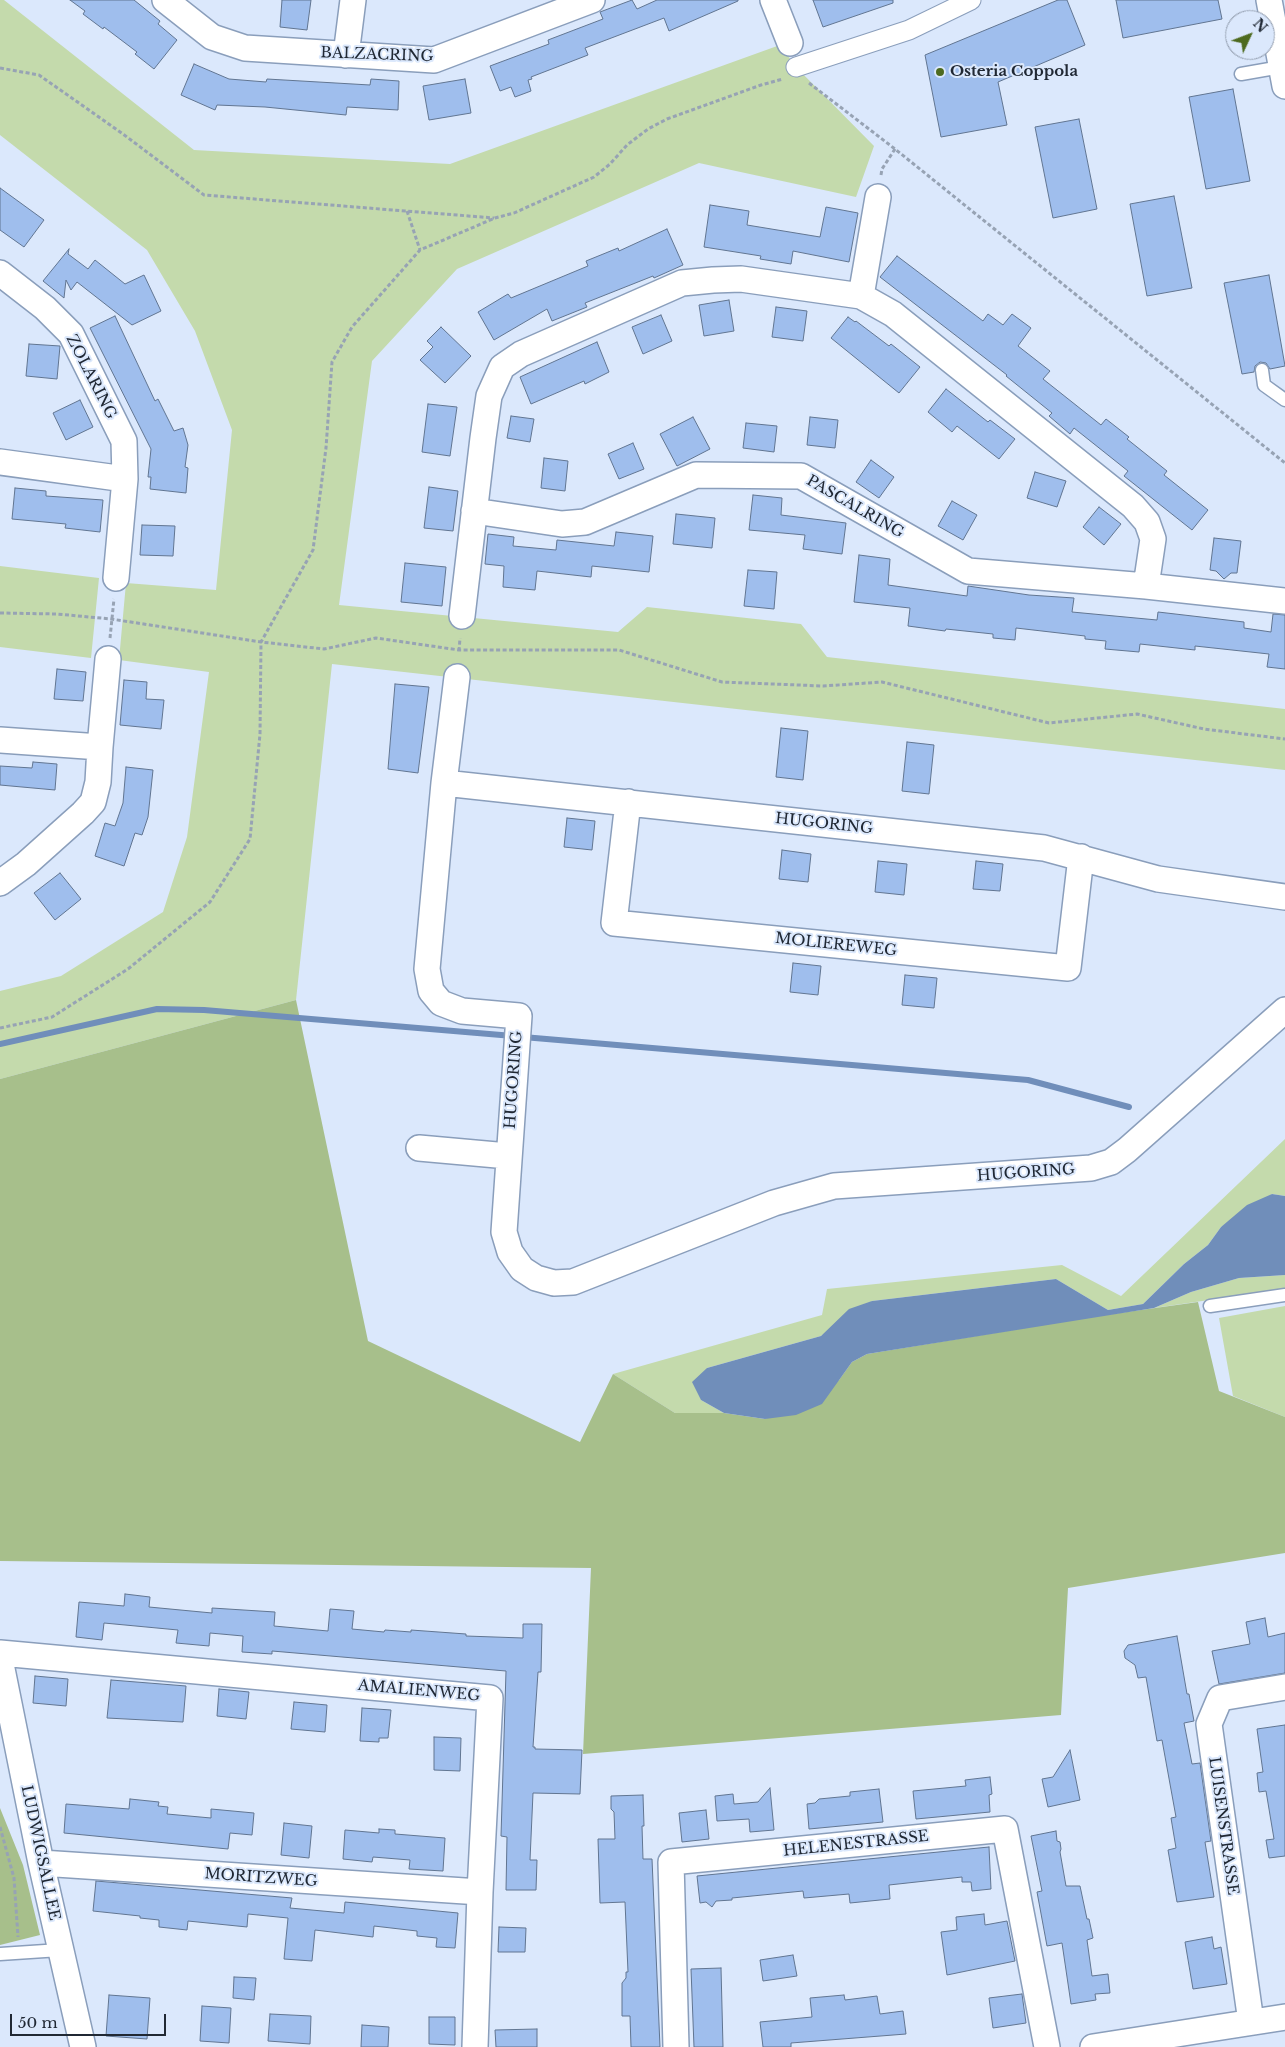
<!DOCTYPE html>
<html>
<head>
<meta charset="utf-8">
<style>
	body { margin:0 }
	#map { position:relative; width:1285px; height:2047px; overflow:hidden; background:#dbe8fc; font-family:"Libre Baskerville",serif }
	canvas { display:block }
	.north { position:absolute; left:1225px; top:10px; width:50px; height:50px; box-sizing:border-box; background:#dbe8fc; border:1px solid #909bac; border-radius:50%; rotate:47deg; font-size:14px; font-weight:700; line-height:20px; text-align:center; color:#202834 }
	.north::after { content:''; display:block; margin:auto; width:18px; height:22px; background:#4d6a1f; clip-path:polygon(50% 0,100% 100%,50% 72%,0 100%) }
	.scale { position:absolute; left:10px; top:2014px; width:156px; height:22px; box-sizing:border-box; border:2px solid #202834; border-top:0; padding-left:6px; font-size:15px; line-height:18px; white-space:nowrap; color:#202834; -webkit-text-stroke:4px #dbe8fc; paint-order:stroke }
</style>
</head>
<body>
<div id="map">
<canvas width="1285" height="2047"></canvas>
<div class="north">N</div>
<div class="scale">50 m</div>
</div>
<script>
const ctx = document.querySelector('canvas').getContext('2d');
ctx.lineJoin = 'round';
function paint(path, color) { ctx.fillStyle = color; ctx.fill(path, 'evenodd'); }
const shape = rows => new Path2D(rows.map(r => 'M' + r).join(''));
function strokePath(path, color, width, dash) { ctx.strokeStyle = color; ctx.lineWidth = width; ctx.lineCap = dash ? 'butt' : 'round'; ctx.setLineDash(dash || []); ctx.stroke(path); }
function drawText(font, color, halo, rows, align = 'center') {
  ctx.font = font + ' "Libre Baskerville",serif'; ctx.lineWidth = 4; ctx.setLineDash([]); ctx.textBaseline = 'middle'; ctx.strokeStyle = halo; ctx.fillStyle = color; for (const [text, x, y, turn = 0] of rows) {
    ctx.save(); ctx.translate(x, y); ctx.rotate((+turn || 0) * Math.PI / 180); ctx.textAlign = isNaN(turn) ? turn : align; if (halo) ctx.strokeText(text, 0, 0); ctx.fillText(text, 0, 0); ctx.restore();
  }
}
const green = shape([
	[0,0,4,0,194,150,450,164,780,45,796,67,874,146,856,197,699,163,457,269,372,361,339,605,618,632,647,607,801,624,827,657,1285,709,1285,770,332,664,296,1000,0,1079,0,991,61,976,163,912,187,837,209,672,119,660,126,583,216,590,232,430,195,331,147,250,0,135],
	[0,566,99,578,91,658,0,647],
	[1285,1139,1285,1196,1272,1194,1221,1227,1208,1245,1184,1264,1143,1304,1108,1310,1056,1279,872,1301,821,1336,707,1368,701,1400,724,1413,675,1413,613,1374,822,1315,827,1289,1062,1265,1121,1296],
	[1285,1275,1285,1289,1154,1308,1191,1292,1239,1278],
	[1285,1306,1285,1417,1233,1396,1219,1318]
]);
const forest = shape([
	[296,1000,368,1341,580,1442,613,1374,675,1413,724,1413,765,1419,839,1380,852,1362,867,1354,1091,1317,1198,1302,1219,1391,1285,1417,1285,1553,1068,1588,1061,1715,583,1754,591,1568,0,1561,0,1079],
	[0,1808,23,1865,40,1935,0,1945]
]);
const water = shape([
	[1272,1194,1285,1196,1285,1275,1239,1278,1191,1292,1154,1308,867,1354,852,1362,822,1404,796,1415,765,1419,724,1413,701,1400,692,1382,707,1368,821,1336,849,1309,872,1301,1056,1279,1108,1310,1143,1304,1184,1264,1208,1245,1221,1227,1247,1205]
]);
const stream = shape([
	[523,1037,1028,1080,1129,1107],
	[0,1044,157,1009,204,1010,513,1036]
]);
const building = shape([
	[70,0,134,0,160,21,158,24,177,40,154,69,135,54,137,52,104,27,103,29,83,14,85,11,70,0],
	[282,0,311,0,307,30,280,27,282,0],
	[632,0,637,9,657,0,738,0,738,1,669,31,664,18,585,48,588,55,531,77,532,79,528,80,531,91,515,97,511,87,500,91,490,66,549,44,548,40,603,19,600,12,632,0],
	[813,0,893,0,893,3,823,27,813,0],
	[1058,0,1067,0,1085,45,998,82,1007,125,941,137,925,55,1058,0],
	[1116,0,1218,0,1222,19,1123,38,1116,0],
	[194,64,229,79,266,82,267,79,370,85,371,79,399,81,398,110,347,107,346,115,265,107,217,105,215,110,181,95,194,64],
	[465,79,471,113,429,120,423,86,465,79],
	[1233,89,1250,181,1206,189,1189,97,1233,89],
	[1079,119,1097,209,1053,218,1035,127,1079,119],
	[0,188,44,220,24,247,0,230,0,188],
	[1174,196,1192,288,1147,296,1130,204,1174,196],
	[710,205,749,211,747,225,820,237,826,207,858,213,849,262,793,251,791,264,760,259,761,256,704,247,710,205],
	[667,229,683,265,654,278,653,276,585,303,587,307,552,321,547,309,494,340,478,312,508,294,511,298,588,266,586,261,618,248,619,251,667,229],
	[69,249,68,254,88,269,95,260,125,284,144,275,161,311,132,325,77,282,71,290,66,280,64,298,43,281,69,249],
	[897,256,983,321,988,314,1003,325,1012,314,1031,328,1018,346,1050,371,1043,379,1101,425,1106,419,1129,437,1127,439,1167,471,1164,475,1208,510,1192,530,1124,476,1128,471,1074,428,1070,434,1049,416,1052,413,1006,376,1007,375,880,277,897,256],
	[1269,275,1285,366,1270,369,1266,363,1260,362,1255,366,1254,372,1242,374,1224,283,1269,275],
	[729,300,734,331,704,336,699,305,729,300],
	[776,307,807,311,803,341,772,337,776,307],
	[661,315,672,341,643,354,632,327,661,315],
	[115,316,155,401,158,399,174,431,183,428,188,445,185,467,188,468,186,493,150,489,151,477,148,477,151,449,90,328,115,316],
	[848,317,855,322,856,321,889,346,891,344,920,367,899,393,831,338,848,317],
	[441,327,471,356,445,383,420,360,433,347,427,341,441,327],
	[597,342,609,372,585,384,584,381,531,404,520,377,597,342],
	[29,344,60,346,57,379,26,376,29,344],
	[946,389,988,422,990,420,1015,439,999,459,957,426,952,432,928,412,946,389],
	[80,400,93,427,66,440,53,413,80,400],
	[428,404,457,407,450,456,422,452,428,404],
	[511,416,534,419,530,442,507,438,511,416],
	[693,417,710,449,677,466,660,434,693,417],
	[810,417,838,420,835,448,807,445,810,417],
	[746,423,777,426,774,452,743,448,746,423],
	[633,443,644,469,619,479,608,454,633,443],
	[544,458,568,461,565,491,541,488,544,458],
	[871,460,894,477,879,498,856,482,871,460],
	[1035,472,1066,481,1057,507,1027,498,1035,472],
	[429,487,458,491,453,531,424,528,429,487],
	[15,488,46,491,46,496,103,500,100,532,65,528,66,524,12,519,15,488],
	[753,495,782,498,781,515,846,523,842,554,803,549,805,535,749,530,753,495],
	[952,501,977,515,963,540,938,526,952,501],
	[1099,507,1121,524,1104,545,1083,527,1099,507],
	[676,514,715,518,712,548,673,544,676,514],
	[142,525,175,526,173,556,140,555,142,525],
	[616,532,653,536,649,572,592,566,591,577,537,571,535,590,503,587,504,566,485,564,488,534,514,537,513,546,556,550,557,540,614,546,616,532],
	[1214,538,1241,541,1237,573,1231,573,1224,579,1216,571,1210,570,1214,538],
	[859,555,890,559,888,585,967,596,968,586,1029,595,1074,598,1072,612,1157,620,1158,612,1244,622,1244,628,1271,632,1273,614,1285,615,1285,669,1267,667,1269,654,1195,646,1195,650,1140,644,1139,652,1105,649,1106,641,1085,639,1085,636,1016,628,1015,640,993,638,993,634,946,629,945,631,908,626,910,608,854,602,859,555],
	[405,563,446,567,442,606,401,602,405,563],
	[748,570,777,572,774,609,744,606,748,570],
	[57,669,86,672,83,701,54,699,57,669],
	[124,680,147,682,146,699,164,700,161,729,120,725,124,680],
	[395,684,429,687,418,773,388,769,395,684],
	[781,728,808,731,803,780,776,777,781,728],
	[907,742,934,745,929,794,902,791,907,742],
	[33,762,57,764,55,790,0,785,0,766,32,768,33,762],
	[126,767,153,770,148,817,142,835,135,833,124,866,95,856,105,823,115,826,123,803,126,767],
	[567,818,595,821,592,850,564,847,567,818],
	[782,850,811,854,808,882,779,879,782,850],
	[878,861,907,864,904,895,875,892,878,861],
	[976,861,1003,864,1000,891,973,889,976,861],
	[60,873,81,899,55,920,34,893,60,873],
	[793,963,821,966,818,995,790,992,793,963],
	[905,975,937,978,934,1008,902,1005,905,975],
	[125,1594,150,1597,149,1607,212,1613,212,1608,275,1612,274,1626,328,1631,330,1609,354,1611,352,1629,384,1632,385,1630,411,1632,411,1630,466,1634,466,1636,523,1638,523,1624,542,1624,541,1672,538,1672,533,1747,535,1747,535,1749,582,1750,580,1794,533,1793,530,1860,537,1860,536,1890,506,1890,507,1837,501,1836,506,1671,272,1651,272,1654,242,1652,243,1636,210,1633,209,1646,176,1643,178,1630,104,1623,102,1640,76,1637,79,1602,124,1606,125,1594],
	[1265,1618,1268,1637,1285,1633,1285,1673,1219,1684,1212,1651,1250,1644,1246,1622,1265,1618],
	[1177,1636,1187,1694,1189,1694,1194,1721,1184,1723,1192,1764,1200,1763,1211,1841,1205,1842,1214,1897,1177,1902,1168,1850,1176,1848,1171,1818,1176,1817,1162,1740,1157,1741,1146,1677,1138,1678,1135,1665,1125,1658,1124,1651,1128,1645,1177,1636],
	[35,1676,68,1679,66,1706,33,1703,35,1676],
	[111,1680,186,1686,183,1722,107,1718,111,1680],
	[219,1689,249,1692,246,1719,217,1716,219,1689],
	[294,1702,327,1705,325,1732,291,1729,294,1702],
	[362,1708,391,1710,388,1738,379,1738,379,1742,360,1741,362,1708],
	[1285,1725,1285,1856,1269,1858,1266,1840,1274,1839,1266,1791,1259,1792,1258,1783,1257,1773,1263,1772,1257,1729,1285,1725],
	[434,1737,461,1738,460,1771,434,1770,434,1737],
	[1070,1750,1080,1800,1048,1807,1042,1779,1053,1777,1070,1750],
	[990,1777,992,1794,989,1795,990,1812,916,1819,913,1791,966,1786,965,1780,990,1777],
	[770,1788,774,1830,750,1832,749,1819,717,1821,715,1796,733,1794,734,1804,758,1802,770,1788],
	[879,1789,883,1822,809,1829,807,1804,815,1803,819,1799,850,1796,850,1792,879,1789],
	[643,1795,644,1826,642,1826,643,1859,652,1859,660,2047,631,2047,630,2016,622,2016,622,1983,626,1978,626,1972,628,1972,625,1902,600,1903,598,1839,615,1839,614,1812,611,1809,611,1796,643,1795],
	[130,1799,159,1802,158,1806,168,1807,167,1814,211,1818,211,1809,254,1813,252,1835,230,1833,228,1849,64,1833,66,1804,129,1809,130,1799],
	[706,1810,709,1839,682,1842,679,1813,706,1810],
	[284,1823,312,1826,309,1858,281,1855,284,1823],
	[379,1829,395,1830,395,1834,445,1838,443,1871,409,1869,410,1860,373,1857,372,1862,343,1859,345,1830,379,1833,379,1829],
	[1056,1831,1057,1841,1060,1842,1061,1849,1060,1852,1066,1886,1080,1886,1087,1919,1089,1919,1093,1938,1087,1940,1092,1976,1108,1974,1110,1993,1095,1994,1096,2000,1071,2004,1062,1943,1047,1946,1037,1892,1042,1891,1031,1836,1056,1831],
	[989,1847,991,1889,972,1891,971,1882,962,1882,962,1877,889,1885,890,1899,850,1903,849,1894,804,1898,803,1891,732,1898,732,1900,716,1901,712,1907,706,1902,700,1903,697,1876,989,1847],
	[96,1881,292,1898,290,1908,344,1913,345,1902,458,1913,455,1948,436,1947,437,1938,417,1936,417,1931,374,1926,373,1937,315,1930,312,1961,284,1959,288,1918,248,1914,247,1927,188,1921,187,1930,159,1927,159,1920,140,1918,140,1916,93,1911,96,1881],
	[984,1914,985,1925,1007,1921,1015,1961,947,1975,941,1932,957,1930,956,1917,984,1914],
	[499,1927,526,1928,525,1952,498,1952,499,1927],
	[1212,1937,1214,1949,1221,1947,1227,1984,1193,1989,1185,1942,1212,1937],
	[793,1955,797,1976,763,1981,760,1960,793,1955],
	[721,1968,723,2047,694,2047,691,1969,721,1968],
	[234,1977,256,1978,254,2000,233,1998,234,1977],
	[1022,1994,1026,2023,993,2028,989,1998,1022,1994],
	[109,1995,150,1998,147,2039,106,2036,109,1995],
	[844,1995,845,2000,877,1996,880,2014,903,2011,906,2034,791,2043,791,2047,763,2047,760,2022,812,2017,810,1998,844,1995],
	[202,2006,231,2008,229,2043,200,2041,202,2006],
	[270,2014,311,2016,310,2044,268,2041,270,2014],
	[429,2017,455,2017,455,2045,429,2044,429,2017],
	[362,2025,389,2027,388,2047,361,2047,362,2025],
	[537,2029,537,2047,496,2047,495,2030,537,2029]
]);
const path = shape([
	[0,68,39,75,123,134,204,195,494,218],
	[809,83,895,149,1285,463],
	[881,175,882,169,895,149],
	[407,211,420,250],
	[0,613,57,614,111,619,261,642,324,649,376,638,459,650,619,650,722,682,823,686,882,682,1049,723,1137,714,1204,729,1285,739],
	[110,638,114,599],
	[459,651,460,638],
	[0,1028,52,1017,128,969,210,902,250,839,260,734,261,642,313,550,326,448,332,362,352,327,420,250,495,218,514,213,594,177,610,164,627,145,648,129,667,119,761,85,783,79],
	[0,1827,14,1878,18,1937]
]);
const service = shape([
	[1241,74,1281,67],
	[1262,370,1264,385,1285,400],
	[1210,1306,1285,1295],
	[0,1954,60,1950]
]);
const pedestrian = shape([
	[796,67,909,30,971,0]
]);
const minor = shape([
	[165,0,212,37,245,48,434,60,592,0],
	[773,0,790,43],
	[1269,0,1285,86],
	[346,55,353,0],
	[0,273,45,308,71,334,124,441,125,479,116,578],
	[861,296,878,197],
	[0,462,125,479],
	[474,511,562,524,585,522,696,475,801,476,968,571,1146,586,1285,601],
	[462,616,483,438,489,396,502,367,521,354,682,283,713,280,741,279,861,296,893,314,1133,506,1147,522,1153,539,1146,586],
	[457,677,444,783,427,969,431,991,441,1003,462,1011,519,1016,504,1232,510,1252,522,1269,536,1278,554,1283,573,1282,774,1203,834,1186,1091,1168,1111,1162,1127,1150,1285,1010],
	[0,740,100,747,98,782,93,802,83,813,26,864,0,883],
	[100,747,108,659],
	[444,783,1044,848,1158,879,1285,897],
	[628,802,614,923,1068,968,1081,857],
	[419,1148,508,1156],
	[0,1653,490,1698,480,1892,475,2047],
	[0,1659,41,1863,83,2047],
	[41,1863,480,1892],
	[1251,2022,1209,1724,1220,1698,1285,1687],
	[676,2047,671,1862,1005,1829,1047,2047],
	[1093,2047,1285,2017]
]);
const markers = [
	[940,72,5,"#4d6a1f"]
];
const streetNames = [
	["BALZACRING",377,55,2],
	["ZOLARING",91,377,63],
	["PASCALRING",855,507,30],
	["HUGORING",824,824,6],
	["MOLIEREWEG",836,945,6],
	["HUGORING",514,1080,-86],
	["HUGORING",1026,1173,-4],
	["AMALIENWEG",419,1691,5],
	["LUISENSTRASSE",1223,1826,82],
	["HELENESTRASSE",856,1844,-6],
	["LUDWIGSALLEE",40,1853,78],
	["MORITZWEG",261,1878,4]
];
const poiNames = [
	["Osteria Coppola",950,72]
];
paint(green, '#c4daac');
paint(forest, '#a7bf8b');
paint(water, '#708eba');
strokePath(stream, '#708eba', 6);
paint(building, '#9fbeed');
strokePath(building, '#617591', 1);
strokePath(service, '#8a9ebb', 15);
strokePath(pedestrian, '#8a9ebb', 21);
strokePath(minor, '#8a9ebb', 28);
strokePath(path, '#97a3b4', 3, [4, 2.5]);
strokePath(service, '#fff', 12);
strokePath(pedestrian, '#fff', 19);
strokePath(minor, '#fff', 25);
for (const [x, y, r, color] of markers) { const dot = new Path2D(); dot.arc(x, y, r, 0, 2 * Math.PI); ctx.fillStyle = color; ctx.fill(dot); strokePath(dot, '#dbe8fc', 2); }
drawText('15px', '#202834', '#dbe8fc', streetNames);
drawText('bold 15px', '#202834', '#dbe8fc', poiNames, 'left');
</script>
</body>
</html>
